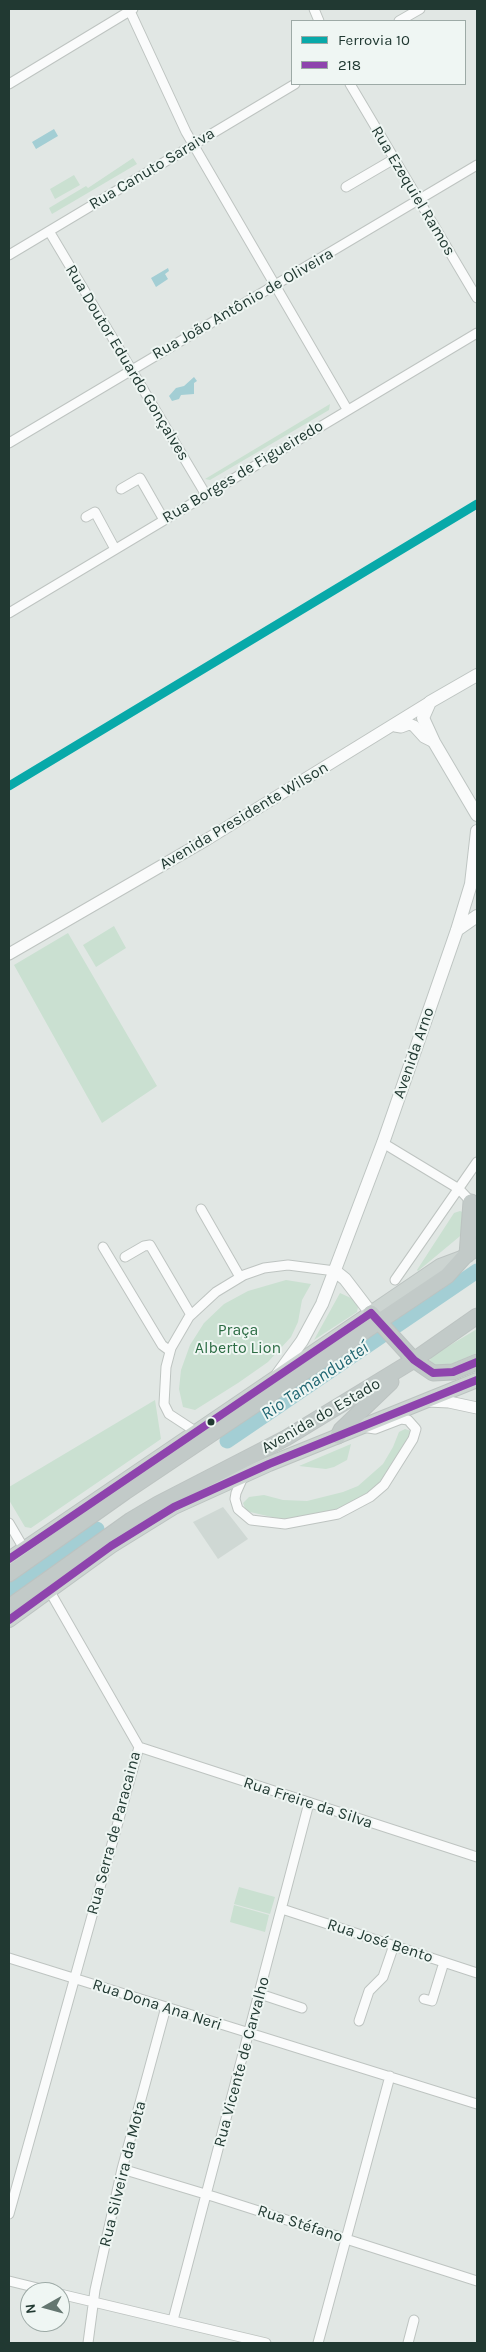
<!DOCTYPE html>
<html>
<head>
<meta charset="utf-8">
<style>
	body { margin:0 }
	#map { position:relative; width:486px; height:2352px; overflow:hidden; background:#e1e7e4; font-family:Karla,sans-serif }
	canvas { display:block }
	.frame { position:absolute; inset:0; border:10px solid #213932; pointer-events:none }
	.legend { position:absolute; left:291px; top:20px; width:175px; height:65px; box-sizing:border-box; background:#eff6f3; border:1px solid #9daaa6; margin:0; padding:6px 9px; list-style:none; font-size:15px; color:#213932 }
	.legend li { display:flex; align-items:center; gap:10px; height:25px }
	.legend b { width:25px; border:1px solid #9daaa6 }
	.north { position:absolute; left:20px; top:2282px; width:50px; height:50px; box-sizing:border-box; background:#eff6f3; border:1px solid #9daaa6; border-radius:50%; rotate:263deg; font-size:14px; font-weight:700; line-height:20px; text-align:center; color:#213932 }
	.north::after { content:''; display:block; margin:auto; width:18px; height:22px; background:#647670; clip-path:polygon(50% 0,100% 100%,50% 72%,0 100%) }
</style>
</head>
<body>
<div id="map">
<canvas width="486" height="2352"></canvas>
<div class="frame"></div>
<ul class="legend">
<li><b style="height:6px;background:#08a9a9"></b>Ferrovia 10</li>
<li><b style="height:6px;background:#8e44ad"></b>218</li>
</ul>
<div class="north">N</div>
</div>
<script>
const ctx = document.querySelector('canvas').getContext('2d');
ctx.lineJoin = 'round';
function paint(path, color) { ctx.fillStyle = color; ctx.fill(path, 'evenodd'); }
const shape = rows => new Path2D(rows.map(r => 'M' + r).join(''));
function strokePath(path, color, width, dash) { ctx.strokeStyle = color; ctx.lineWidth = width; ctx.lineCap = dash ? 'butt' : 'round'; ctx.setLineDash(dash || []); ctx.stroke(path); }
function drawText(font, color, halo, rows, align = 'center') {
  ctx.font = font + ' Karla,sans-serif'; ctx.lineWidth = 4; ctx.setLineDash([]); ctx.textBaseline = 'middle'; ctx.strokeStyle = halo; ctx.fillStyle = color; for (const [text, x, y, turn = 0] of rows) {
    ctx.save(); ctx.translate(x, y); ctx.rotate((+turn || 0) * Math.PI / 180); ctx.textAlign = isNaN(turn) ? turn : align; if (halo) ctx.strokeText(text, 0, 0); ctx.fillText(text, 0, 0); ctx.restore();
  }
}
const built = shape([
	[223,1507,248,1539,218,1559,193,1522]
]);
const green = shape([
	[133,158,137,164,52,214,49,208,86,186,88,188],
	[74,175,80,185,55,199,50,189],
	[330,404,329,410,210,480,205,479],
	[114,926,126,948,96,967,83,945],
	[68,933,157,1086,102,1123,14,965],
	[460,1211,465,1213,465,1232,418,1271,417,1270,454,1213],
	[286,1280,311,1284,302,1300,298,1322,291,1337,268,1362,238,1383,195,1410,183,1407,179,1389,181,1370,190,1345,204,1323,224,1304,248,1291],
	[340,1293,353,1299,358,1307,357,1312,314,1340],
	[477,1329,477,1353,445,1367,436,1368,429,1362,432,1356],
	[155,1400,161,1439,31,1528,25,1527,9,1500,9,1487],
	[405,1429,411,1431,406,1445,379,1485,350,1505,317,1516,280,1519,246,1511,243,1503,249,1497,264,1495,283,1500,307,1501,343,1492,358,1486,383,1464,393,1447,399,1432],
	[351,1444,347,1460,334,1467,326,1469,299,1466],
	[239,1887,275,1897,270,1914,234,1904],
	[234,1905,269,1915,265,1932,230,1922]
]);
const water = shape([
	[54,129,58,136,36,149,32,142],
	[168,268,169,271,165,274,168,279,156,287,151,278],
	[194,377,197,381,194,383,194,394,181,395,179,399,172,401,169,396,176,388,184,386]
]);
const river = shape([
	[227,1441,477,1271],
	[9,1591,34,1570,97,1529]
]);
const minor = shape([
	[129,9,186,132,347,409],
	[314,9,319,21],
	[399,21,420,9],
	[9,84,133,9],
	[350,84,477,298],
	[346,187,394,159],
	[49,231,206,495],
	[9,255,295,84],
	[9,443,477,165],
	[121,489,140,478,164,520],
	[86,517,95,512,115,549],
	[9,613,477,333],
	[383,1143,459,1189,474,1205],
	[201,1209,240,1277],
	[103,1247,162,1345,170,1351],
	[125,1257,144,1246,150,1245,191,1315],
	[395,1280,477,1162],
	[195,1431,169,1414,164,1404,166,1367,171,1348,189,1317,216,1292,244,1275,264,1268,288,1265,335,1271],
	[244,1475,236,1493,235,1499,238,1509,251,1520,285,1524,338,1514,370,1497,384,1485,413,1439,416,1429,408,1420,401,1419,375,1429,362,1427],
	[9,1523,23,1547],
	[139,1747,477,1857],
	[282,1909,477,1973],
	[9,1958,477,2104],
	[260,1994,302,2008],
	[424,1999,432,2001,444,1962],
	[359,2021,369,1991,383,1977,394,1945],
	[122,2169,215,2197,477,2281],
	[9,2214,139,1747,49,1590],
	[9,2281,54,2292],
	[60,2294,266,2343],
	[173,2320,309,1803],
	[88,2343,95,2290,122,2169,166,2007],
	[318,2343,390,2076],
	[408,2343,414,2320]
]);
const tertiary = shape([
	[395,726,401,727,409,724,414,726,424,737,434,742],
	[9,954,206,840,430,702],
	[428,1401,449,1402,477,1408]
]);
const secondary = shape([
	[477,675,430,702,423,718,434,742,477,815],
	[457,930,477,916],
	[335,1271,345,1279,371,1313],
	[278,1374,302,1341,322,1304,383,1143,457,930,471,884,477,831]
]);
const primary = shape([
	[9,1559,440,1266,464,1257],
	[9,1620,111,1546,174,1507,269,1464,477,1380]
]);
const trunk = shape([
	[467,1255,471,1202],
	[371,1313,414,1360,433,1373,453,1372,477,1362],
	[338,1436,341,1430,391,1382],
	[9,1574,125,1492,447,1276,464,1257,477,1247],
	[9,1607,131,1520,158,1504,286,1438,414,1360,477,1316]
]);
const bus1 = shape([
	[9,1559,371,1313,414,1360,433,1373,453,1372,477,1362],
	[9,1620,111,1546,174,1507,269,1464,477,1380]
]);
const rail1 = shape([
	[9,786,477,504]
]);
const markers = [
	[211,1422,4.5,"#213932"]
];
const streetNames = [
	["Rua Canuto Saraiva",152,169,-31],
	["Rua Ezequiel Ramos",413,191,59],
	["Rua João Antônio de Oliveira",243,304,-30],
	["Rua Doutor Eduardo Gonçalves",127,363,59],
	["Rua Borges de Figueiredo",243,472,-31],
	["Avenida Presidente Wilson",244,816,-31],
	["Avenida Arno",414,1053,-71],
	["Avenida do Estado",321,1416,-30],
	["Rua Freire da Silva",308,1803,18],
	["Rua Serra de Paracaina",114,1833,-75],
	["Rua José Bento",380,1941,18],
	["Rua Dona Ana Neri",157,2005,18],
	["Rua Vicente de Carvalho",242,2062,-75],
	["Rua Silveira da Mota",123,2174,-76],
	["Rua Stéfano",300,2224,18]
];
const parkNames = [
	["Praça",238,1330],
	["Alberto Lion",238,1348]
];
const waterNames = [
	["Rio Tamanduateí",315,1381,-34]
];
paint(built, '#cfd8d4');
paint(green, '#cae0d1');
paint(water, '#a3ced4');
strokePath(river, '#a3ced4', 15);
strokePath(minor, '#bec4c1', 11);
strokePath(tertiary, '#bec4c1', 13);
strokePath(secondary, '#bec5c2', 14);
strokePath(primary, '#bcc3c1', 16);
strokePath(trunk, '#bcc3c1', 17);
strokePath(minor, '#fafbfb', 9);
strokePath(tertiary, '#fafbfb', 11);
strokePath(secondary, '#fafbfb', 12);
strokePath(primary, '#ccd4d1', 14);
strokePath(trunk, '#c2cac8', 15);
strokePath(bus1, '#8e44ad', 8);
strokePath(rail1, '#08a9a9', 9);
for (const [x, y, r, color] of markers) { const dot = new Path2D(); dot.arc(x, y, r, 0, 2 * Math.PI); ctx.fillStyle = color; ctx.fill(dot); strokePath(dot, '#eff6f3', 2); }
drawText('16px', '#213932', '#eff6f3', streetNames);
drawText('16px', '#2d6d45', '#eff6f3', parkNames);
drawText('italic 18px', '#1f6571', '#eff6f3', waterNames);
</script>
</body>
</html>
